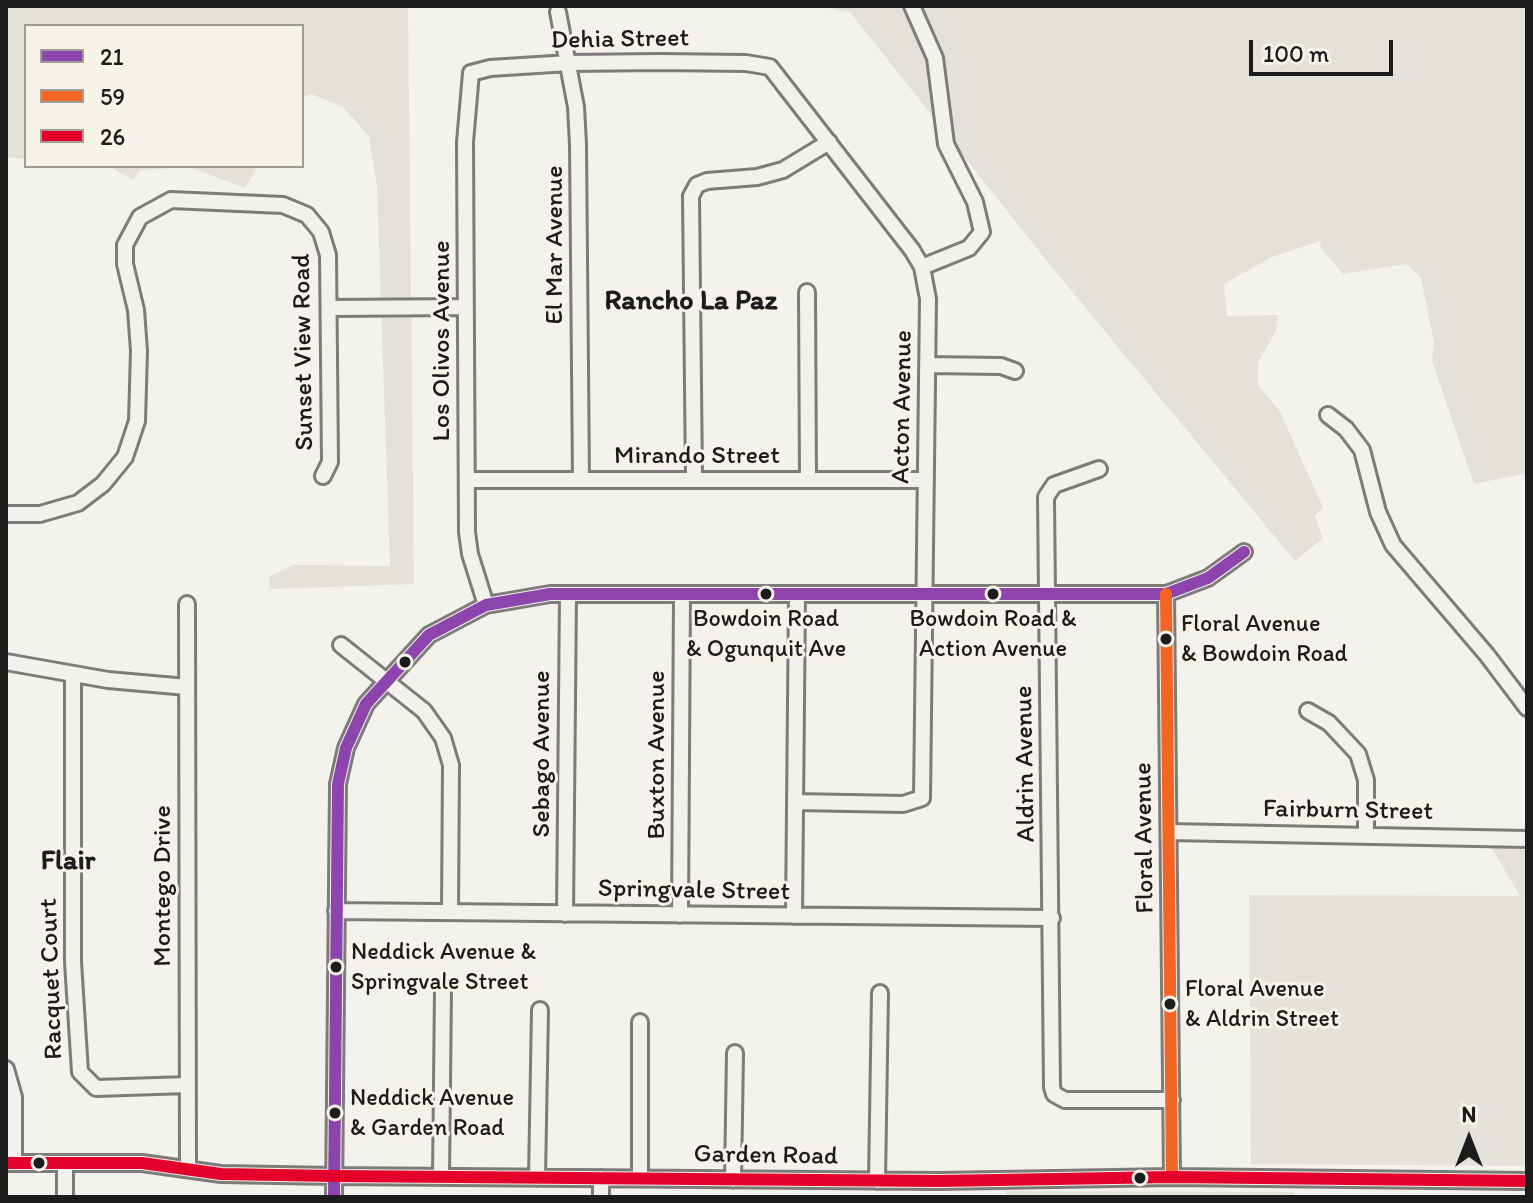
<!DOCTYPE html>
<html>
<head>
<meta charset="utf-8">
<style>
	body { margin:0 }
	#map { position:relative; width:1533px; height:1203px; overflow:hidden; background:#f4f2ec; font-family:Itim,sans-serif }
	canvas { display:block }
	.frame { position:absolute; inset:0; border:8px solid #1c1c1c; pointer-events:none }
	.legend { position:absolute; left:24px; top:24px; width:280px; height:144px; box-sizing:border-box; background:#f7f3e8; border:2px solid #9f9d96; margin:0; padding:10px 14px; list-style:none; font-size:24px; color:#1c1c1c }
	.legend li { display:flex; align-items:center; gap:16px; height:40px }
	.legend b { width:40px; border:2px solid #9f9d96 }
	.north { position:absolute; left:1429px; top:1099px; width:80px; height:80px; -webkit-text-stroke:6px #f7f3e8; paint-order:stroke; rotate:0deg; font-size:22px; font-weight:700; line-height:32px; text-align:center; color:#1c1c1c }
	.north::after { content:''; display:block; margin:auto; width:28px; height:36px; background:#1c1c1c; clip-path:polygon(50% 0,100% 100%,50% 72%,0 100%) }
	.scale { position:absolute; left:1249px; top:40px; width:144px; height:36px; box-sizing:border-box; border:4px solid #1c1c1c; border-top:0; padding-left:10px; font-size:24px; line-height:28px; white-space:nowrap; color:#1c1c1c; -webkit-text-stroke:6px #f7f3e8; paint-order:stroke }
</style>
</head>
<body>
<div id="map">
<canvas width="1533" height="1203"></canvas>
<div class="frame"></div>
<ul class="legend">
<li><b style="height:10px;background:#8e44ad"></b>21</li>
<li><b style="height:10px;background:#f26522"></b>59</li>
<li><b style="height:10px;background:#e4002b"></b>26</li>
</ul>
<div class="north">N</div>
<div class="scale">100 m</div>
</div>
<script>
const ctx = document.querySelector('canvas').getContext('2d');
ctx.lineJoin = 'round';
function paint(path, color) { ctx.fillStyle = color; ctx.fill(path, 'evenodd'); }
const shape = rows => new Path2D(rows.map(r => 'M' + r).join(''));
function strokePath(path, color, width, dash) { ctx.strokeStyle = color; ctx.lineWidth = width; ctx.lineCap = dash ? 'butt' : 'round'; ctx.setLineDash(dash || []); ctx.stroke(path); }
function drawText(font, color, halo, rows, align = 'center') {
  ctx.font = font + ' Itim,sans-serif'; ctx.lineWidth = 6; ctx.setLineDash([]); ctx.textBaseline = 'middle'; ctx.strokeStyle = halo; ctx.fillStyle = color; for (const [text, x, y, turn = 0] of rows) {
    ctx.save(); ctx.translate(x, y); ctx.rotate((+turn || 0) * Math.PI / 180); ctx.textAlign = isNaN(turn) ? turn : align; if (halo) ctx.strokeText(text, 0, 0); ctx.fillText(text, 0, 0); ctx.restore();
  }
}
const built = shape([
	[1249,895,1527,896,1527,1166,1251,1164]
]);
const green = shape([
	[6,6,408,6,414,584,270,589,269,577,293,565,390,566,377,185,369,136,343,107,311,94,302,98,302,26,26,26,26,159,6,157],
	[817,6,1527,6,1527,473,1474,484,1432,361,1434,342,1421,278,1406,264,1343,274,1321,248,1320,241,1272,257,1224,284,1227,316,1278,315,1276,331,1258,363,1258,385,1279,410,1323,507,1315,516,1323,538,1295,561,1046,260,850,12],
	[109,166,258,166,245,188,189,167,140,170,133,180],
	[1491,847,1527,847,1527,896,1520,896],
	[1005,1191,1294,1192,1294,1197,1006,1197]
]);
const minor = shape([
	[912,6,935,58,946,144,975,202,982,232,969,248,922,267],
	[558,12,576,107,578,144,581,480],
	[807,292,808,480],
	[329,308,466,307],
	[927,365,1001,366,1015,371],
	[1328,415,1346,429,1362,450,1378,512,1393,545,1487,655,1527,708],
	[1099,469,1054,485,1046,497,1052,1087,1054,1094,1065,1100,1172,1100],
	[467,480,926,480],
	[694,480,691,196,697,185,707,181,757,177,783,170,829,142],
	[6,514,40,514,78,503,103,484,125,457,137,421,139,351,136,310,125,264,125,245,140,217,171,200,283,205,307,215,321,232,328,255,330,462,323,476],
	[1166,594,1172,1177],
	[187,604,188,1168],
	[486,605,470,554,467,532,465,142,471,73,490,68,569,63,659,62,746,63,770,67,912,250,922,267,928,299,922,798,903,804,795,802],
	[341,645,424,711,443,738,451,765,450,912],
	[6,662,108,680,187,687],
	[73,674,73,962,80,1072,96,1088,187,1085],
	[1308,711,1329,723,1358,754,1366,780,1366,836],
	[1169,832,1527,839],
	[336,911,1052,918],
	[565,914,568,594],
	[680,915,682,595],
	[794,916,797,596],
	[6,1069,14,1097,14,1163],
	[6,1163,142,1163,221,1174,334,1176,939,1181,1172,1177,1527,1181],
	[441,1176,443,989],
	[537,1178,540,1010],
	[640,1179,640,1022],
	[733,1180,735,1053],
	[877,1181,880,993],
	[65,1197,65,1163],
	[334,1197,338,784,346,748,366,704,429,635,486,605,550,594,1166,594,1208,578,1244,552],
	[601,1197,601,1178]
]);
const bus1 = shape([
	[334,1197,338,784,346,748,366,704,429,635,486,605,550,594,1166,594,1208,578,1244,552]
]);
const bus2 = shape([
	[1166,594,1172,1177]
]);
const bus3 = shape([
	[6,1163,142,1163,221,1174,334,1176,939,1181,1172,1177,1527,1181]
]);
const markers = [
	[766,594,7,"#1c1c1c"],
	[993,594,7,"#1c1c1c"],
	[1166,639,7,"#1c1c1c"],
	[405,662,7,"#1c1c1c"],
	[336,967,7,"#1c1c1c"],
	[1170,1004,7,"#1c1c1c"],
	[335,1113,7,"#1c1c1c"],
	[39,1163,7,"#1c1c1c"],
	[1140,1178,7,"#1c1c1c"]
];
const busNames = [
	["Bowdoin Road",766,620,"center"],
	["& Ogunquit Ave",766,650,"center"],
	["Bowdoin Road &",993,620,"center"],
	["Action Avenue",993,650,"center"],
	["Floral Avenue",1181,625],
	["& Bowdoin Road",1181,655],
	["Neddick Avenue &",351,953],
	["Springvale Street",351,983],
	["Floral Avenue",1185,990],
	["& Aldrin Street",1185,1020],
	["Neddick Avenue",350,1099],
	["& Garden Road",350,1129]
];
const streetNames = [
	["Dehia Street",620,40,-1],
	["El Mar Avenue",555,245,-90],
	["Los Olivos Avenue",442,341,-90],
	["Sunset View Road",304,352,-91],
	["Acton Avenue",903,407,-89],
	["Mirando Street",697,456],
	["Sebago Avenue",542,754,-90],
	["Buxton Avenue",657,755,-90],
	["Aldrin Avenue",1026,764,-91],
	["Fairburn Street",1348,811,1],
	["Floral Avenue",1145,838,-91],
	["Montego Drive",163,886,-90],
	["Springvale Street",694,891,1],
	["Racquet Court",52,979,-92],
	["Garden Road",766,1156,1]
];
const neighbourhoodNames = [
	["Rancho La Paz",691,302],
	["Flair",68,862]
];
paint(built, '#e4e2da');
paint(green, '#e4e1da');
strokePath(minor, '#7d7c7a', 20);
strokePath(minor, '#f2f1ed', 14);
strokePath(bus1, '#8e44ad', 12);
strokePath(bus2, '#f26522', 12);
strokePath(bus3, '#e4002b', 12);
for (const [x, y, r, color] of markers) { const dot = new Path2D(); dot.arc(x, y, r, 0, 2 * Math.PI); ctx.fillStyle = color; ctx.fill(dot); strokePath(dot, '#f7f3e8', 3); }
drawText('24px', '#1c1c1c', '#f7f3e8', busNames, 'left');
drawText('26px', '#1c1c1c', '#f7f3e8', streetNames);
drawText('bold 28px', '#1c1c1c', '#f7f3e8', neighbourhoodNames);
</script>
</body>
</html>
